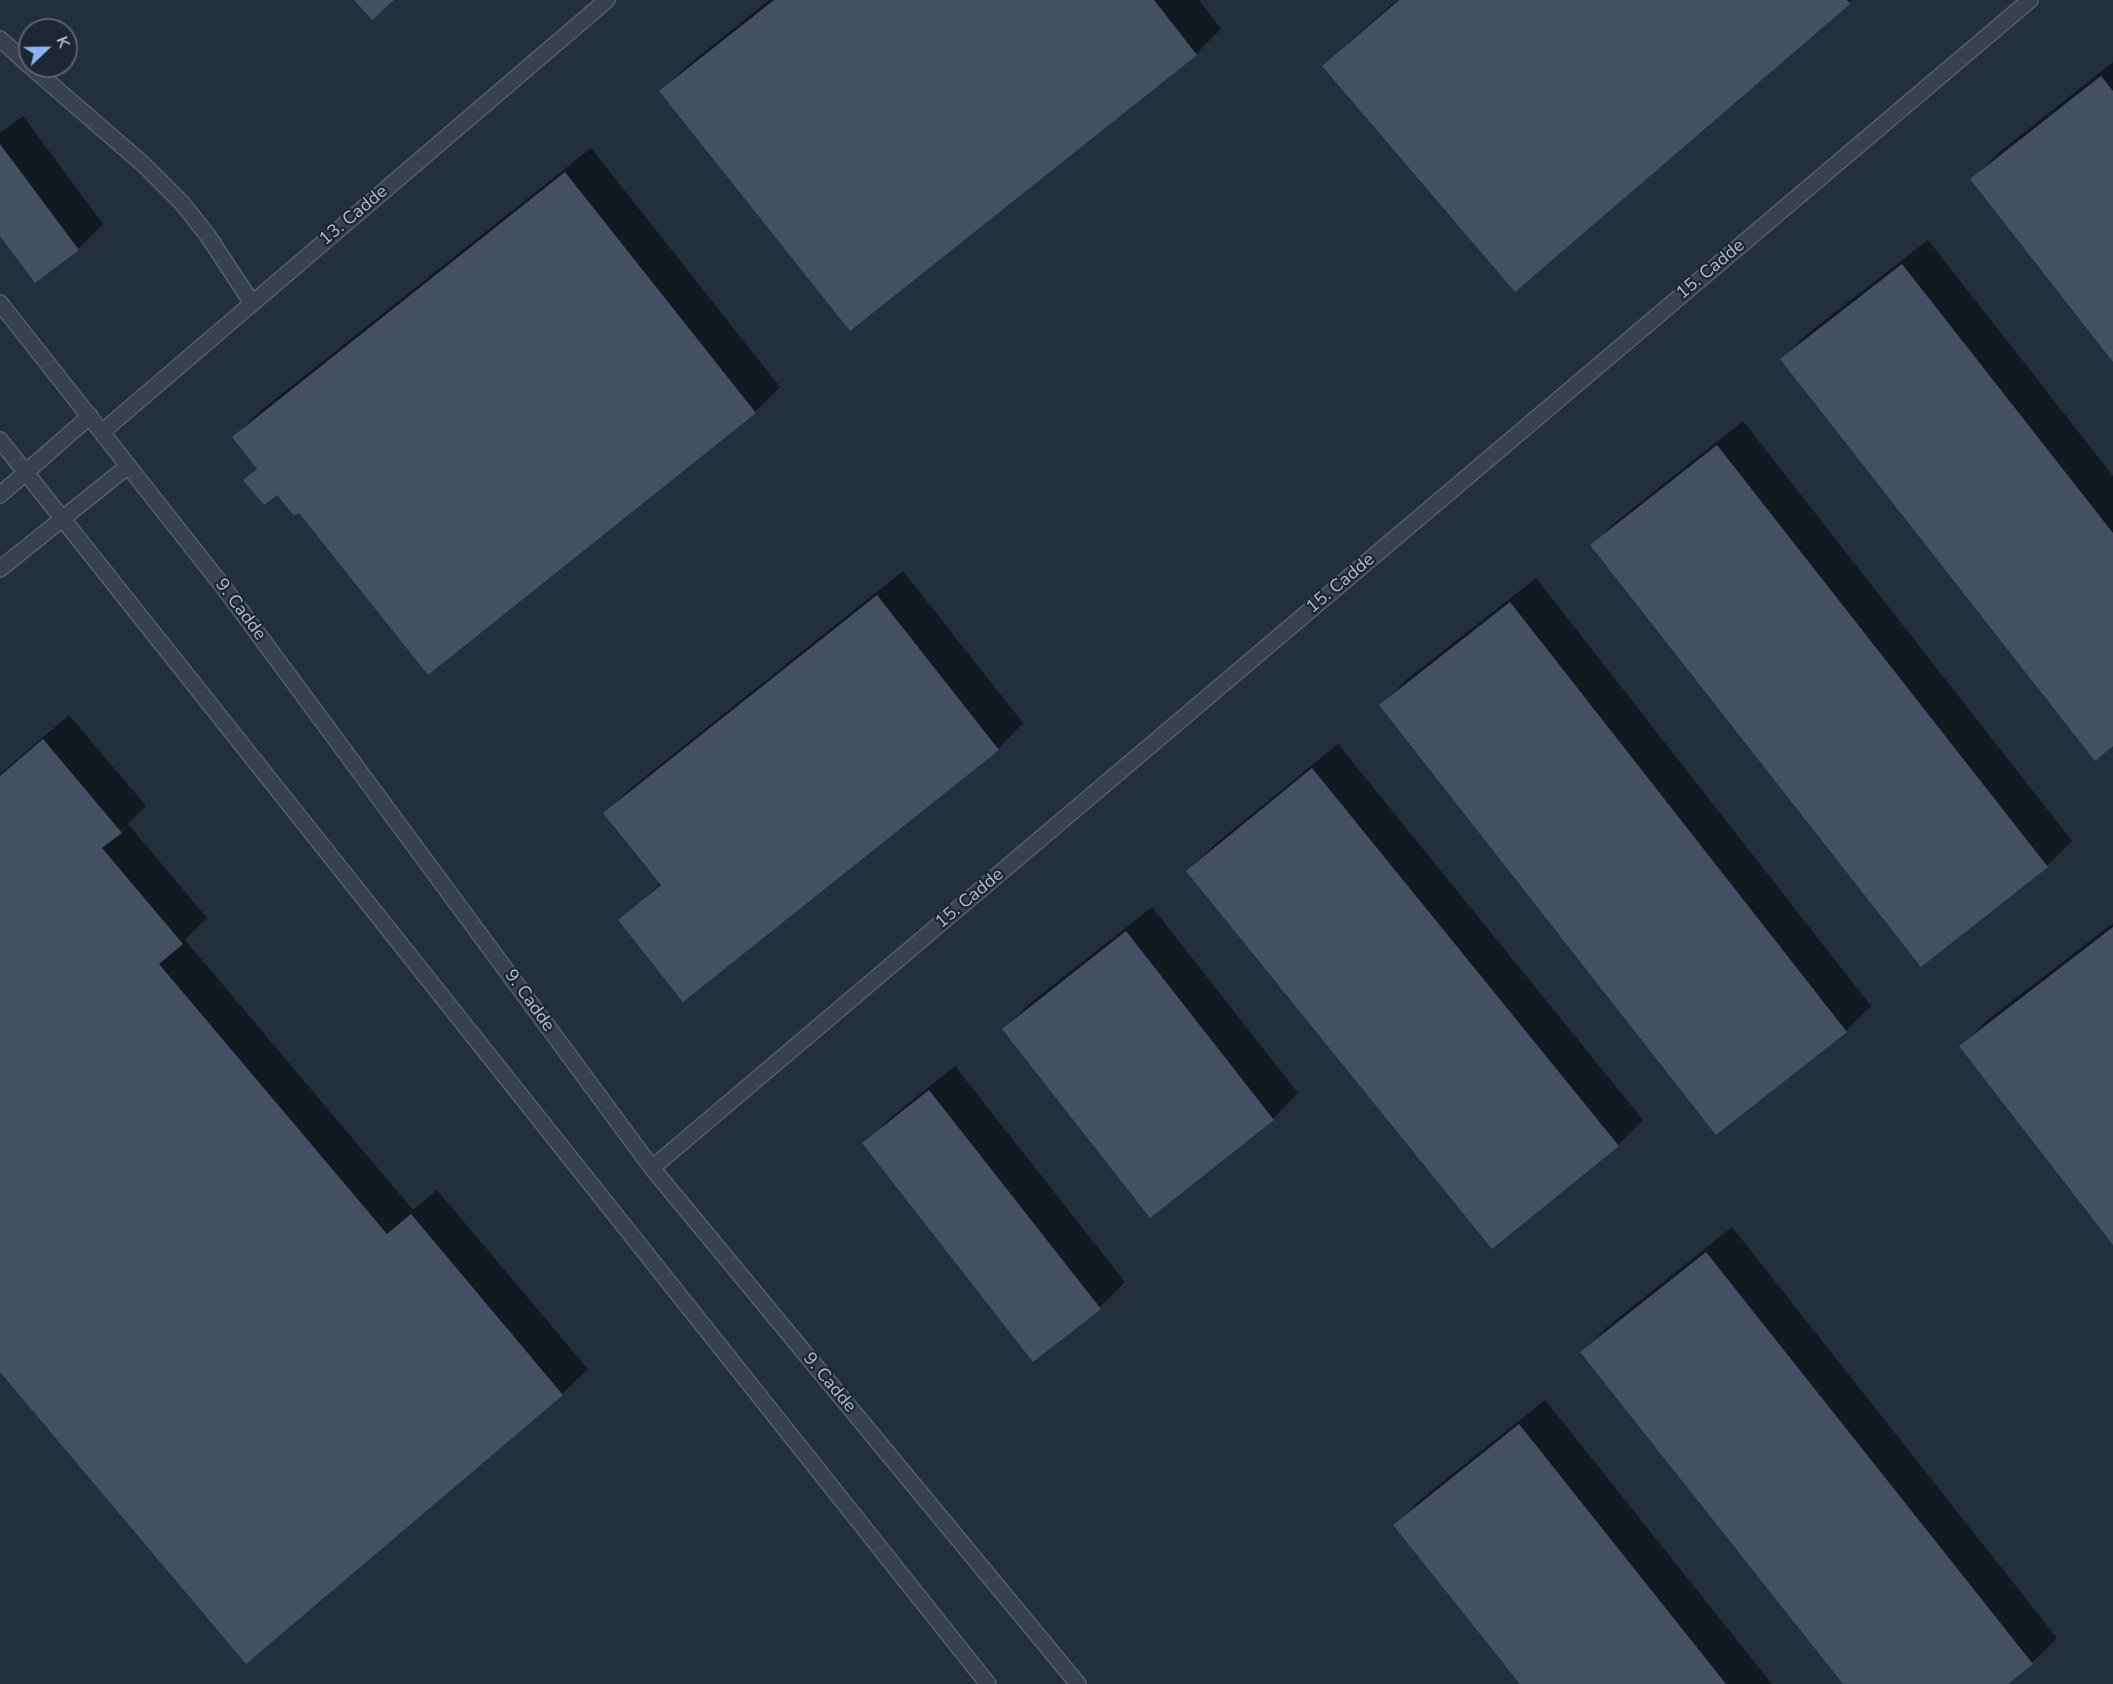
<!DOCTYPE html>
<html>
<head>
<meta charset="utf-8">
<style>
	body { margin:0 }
	#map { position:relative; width:2113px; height:1684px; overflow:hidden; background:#242f3e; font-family:"Nunito Sans",sans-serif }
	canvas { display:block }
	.north { position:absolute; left:18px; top:18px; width:60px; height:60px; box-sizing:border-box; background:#1d2633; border:2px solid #59626f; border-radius:50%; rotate:68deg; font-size:16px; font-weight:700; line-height:24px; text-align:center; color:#b4bcc9 }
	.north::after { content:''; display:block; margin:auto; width:21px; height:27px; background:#8ab4f8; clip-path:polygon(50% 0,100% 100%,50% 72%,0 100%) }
</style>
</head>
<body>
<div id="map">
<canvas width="2113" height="1684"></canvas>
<div class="north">K</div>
</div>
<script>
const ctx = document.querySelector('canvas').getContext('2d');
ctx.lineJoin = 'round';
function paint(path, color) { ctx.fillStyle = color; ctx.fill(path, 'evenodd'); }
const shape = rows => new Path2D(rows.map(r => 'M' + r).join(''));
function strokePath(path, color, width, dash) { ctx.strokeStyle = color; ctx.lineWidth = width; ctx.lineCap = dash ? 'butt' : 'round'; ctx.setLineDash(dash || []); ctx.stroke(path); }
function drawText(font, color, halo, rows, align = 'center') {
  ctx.font = font + ' "Nunito Sans",sans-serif'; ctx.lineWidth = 4.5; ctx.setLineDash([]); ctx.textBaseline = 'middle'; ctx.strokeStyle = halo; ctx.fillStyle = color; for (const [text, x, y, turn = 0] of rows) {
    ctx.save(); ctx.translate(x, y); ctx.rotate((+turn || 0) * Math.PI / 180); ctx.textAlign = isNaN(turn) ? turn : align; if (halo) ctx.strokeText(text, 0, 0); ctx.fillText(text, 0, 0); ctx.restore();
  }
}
const shadow = shape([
	[769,0,1199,0,1221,29,1196,54,850,329,661,91,687,66],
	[1397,0,1852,0,1515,290,1324,66,1350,41],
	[2113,62,2113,359,1972,180,1997,154],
	[23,116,103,224,78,249,36,281,0,234,0,133],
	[591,148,780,387,755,412,428,673,299,511,278,492,245,480,258,467,234,437,259,412],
	[1928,240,2113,476,2113,744,1782,359,1807,334],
	[1743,421,2072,841,2047,866,1592,545,1618,520],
	[903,571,1023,723,998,749,683,1000,620,920,661,883,605,813,631,788],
	[1536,578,1871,1006,1846,1031,1717,1133,1381,706,1406,680],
	[69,715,146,806,128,824,207,918,185,940,413,1210,437,1190,588,1369,562,1394,0,1370,0,774],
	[1338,744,1643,1120,1618,1145,1188,871,1213,846],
	[1152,907,1298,1093,1273,1119,1150,1215,1004,1029,1029,1004],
	[2113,923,2113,1243,1961,1046,1986,1021],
	[955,1066,1125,1282,1100,1307,1034,1360,864,1144,890,1118],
	[1732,1227,2057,1638,2032,1663,2006,1684,1845,1684,1582,1352,1607,1327],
	[1545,1400,1772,1684,1522,1684,1395,1525,1420,1500]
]);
const building = shape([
	[354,0,394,0,372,20],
	[774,0,1154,0,1197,55,850,331,659,91],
	[1399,0,1847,0,1850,4,1515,292,1322,66],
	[2101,76,2113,91,2113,362,1970,179],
	[0,144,79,250,35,283,0,236],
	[565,172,756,413,428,675,299,513,294,516,277,495,264,505,243,480,257,469,232,437],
	[1902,264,2113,533,2113,746,2095,761,1780,359],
	[1717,445,2048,867,1921,967,1590,545],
	[877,595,999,750,683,1002,618,920,661,885,603,813],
	[1510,602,1847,1032,1716,1135,1379,705],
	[43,739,122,833,102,848,183,944,159,964,387,1234,411,1214,563,1395,246,1664,0,1372,0,776],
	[1312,768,1619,1146,1492,1249,1186,871],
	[2113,927,2113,1245,1959,1046],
	[1126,931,1274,1120,1150,1218,1002,1029],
	[929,1090,1101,1309,1033,1362,862,1143],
	[1706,1252,2033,1664,2008,1684,1843,1684,1580,1352],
	[1519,1424,1726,1684,1520,1684,1393,1525]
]);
const service = shape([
	[0,39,30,66],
	[30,66,143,164,182,203,208,236,252,303],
	[0,303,225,589,652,1168,1078,1684],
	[102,432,607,0],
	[0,440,988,1684],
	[0,495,90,416],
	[0,569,128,466],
	[652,1168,2030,0]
]);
const streetNames = [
	["13. Cadde",354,216,-40],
	["15. Cadde",1711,270,-40],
	["15. Cadde",1341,584,-40],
	["9. Cadde",240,610,53],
	["15. Cadde",970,899,-40],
	["9. Cadde",529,1001,54],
	["9. Cadde",829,1383,50]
];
paint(shadow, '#0007');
paint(building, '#455162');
strokePath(service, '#565f6c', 18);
strokePath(service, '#38414e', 15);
drawText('18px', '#b4bcc9', '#1d2633', streetNames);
</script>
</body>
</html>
